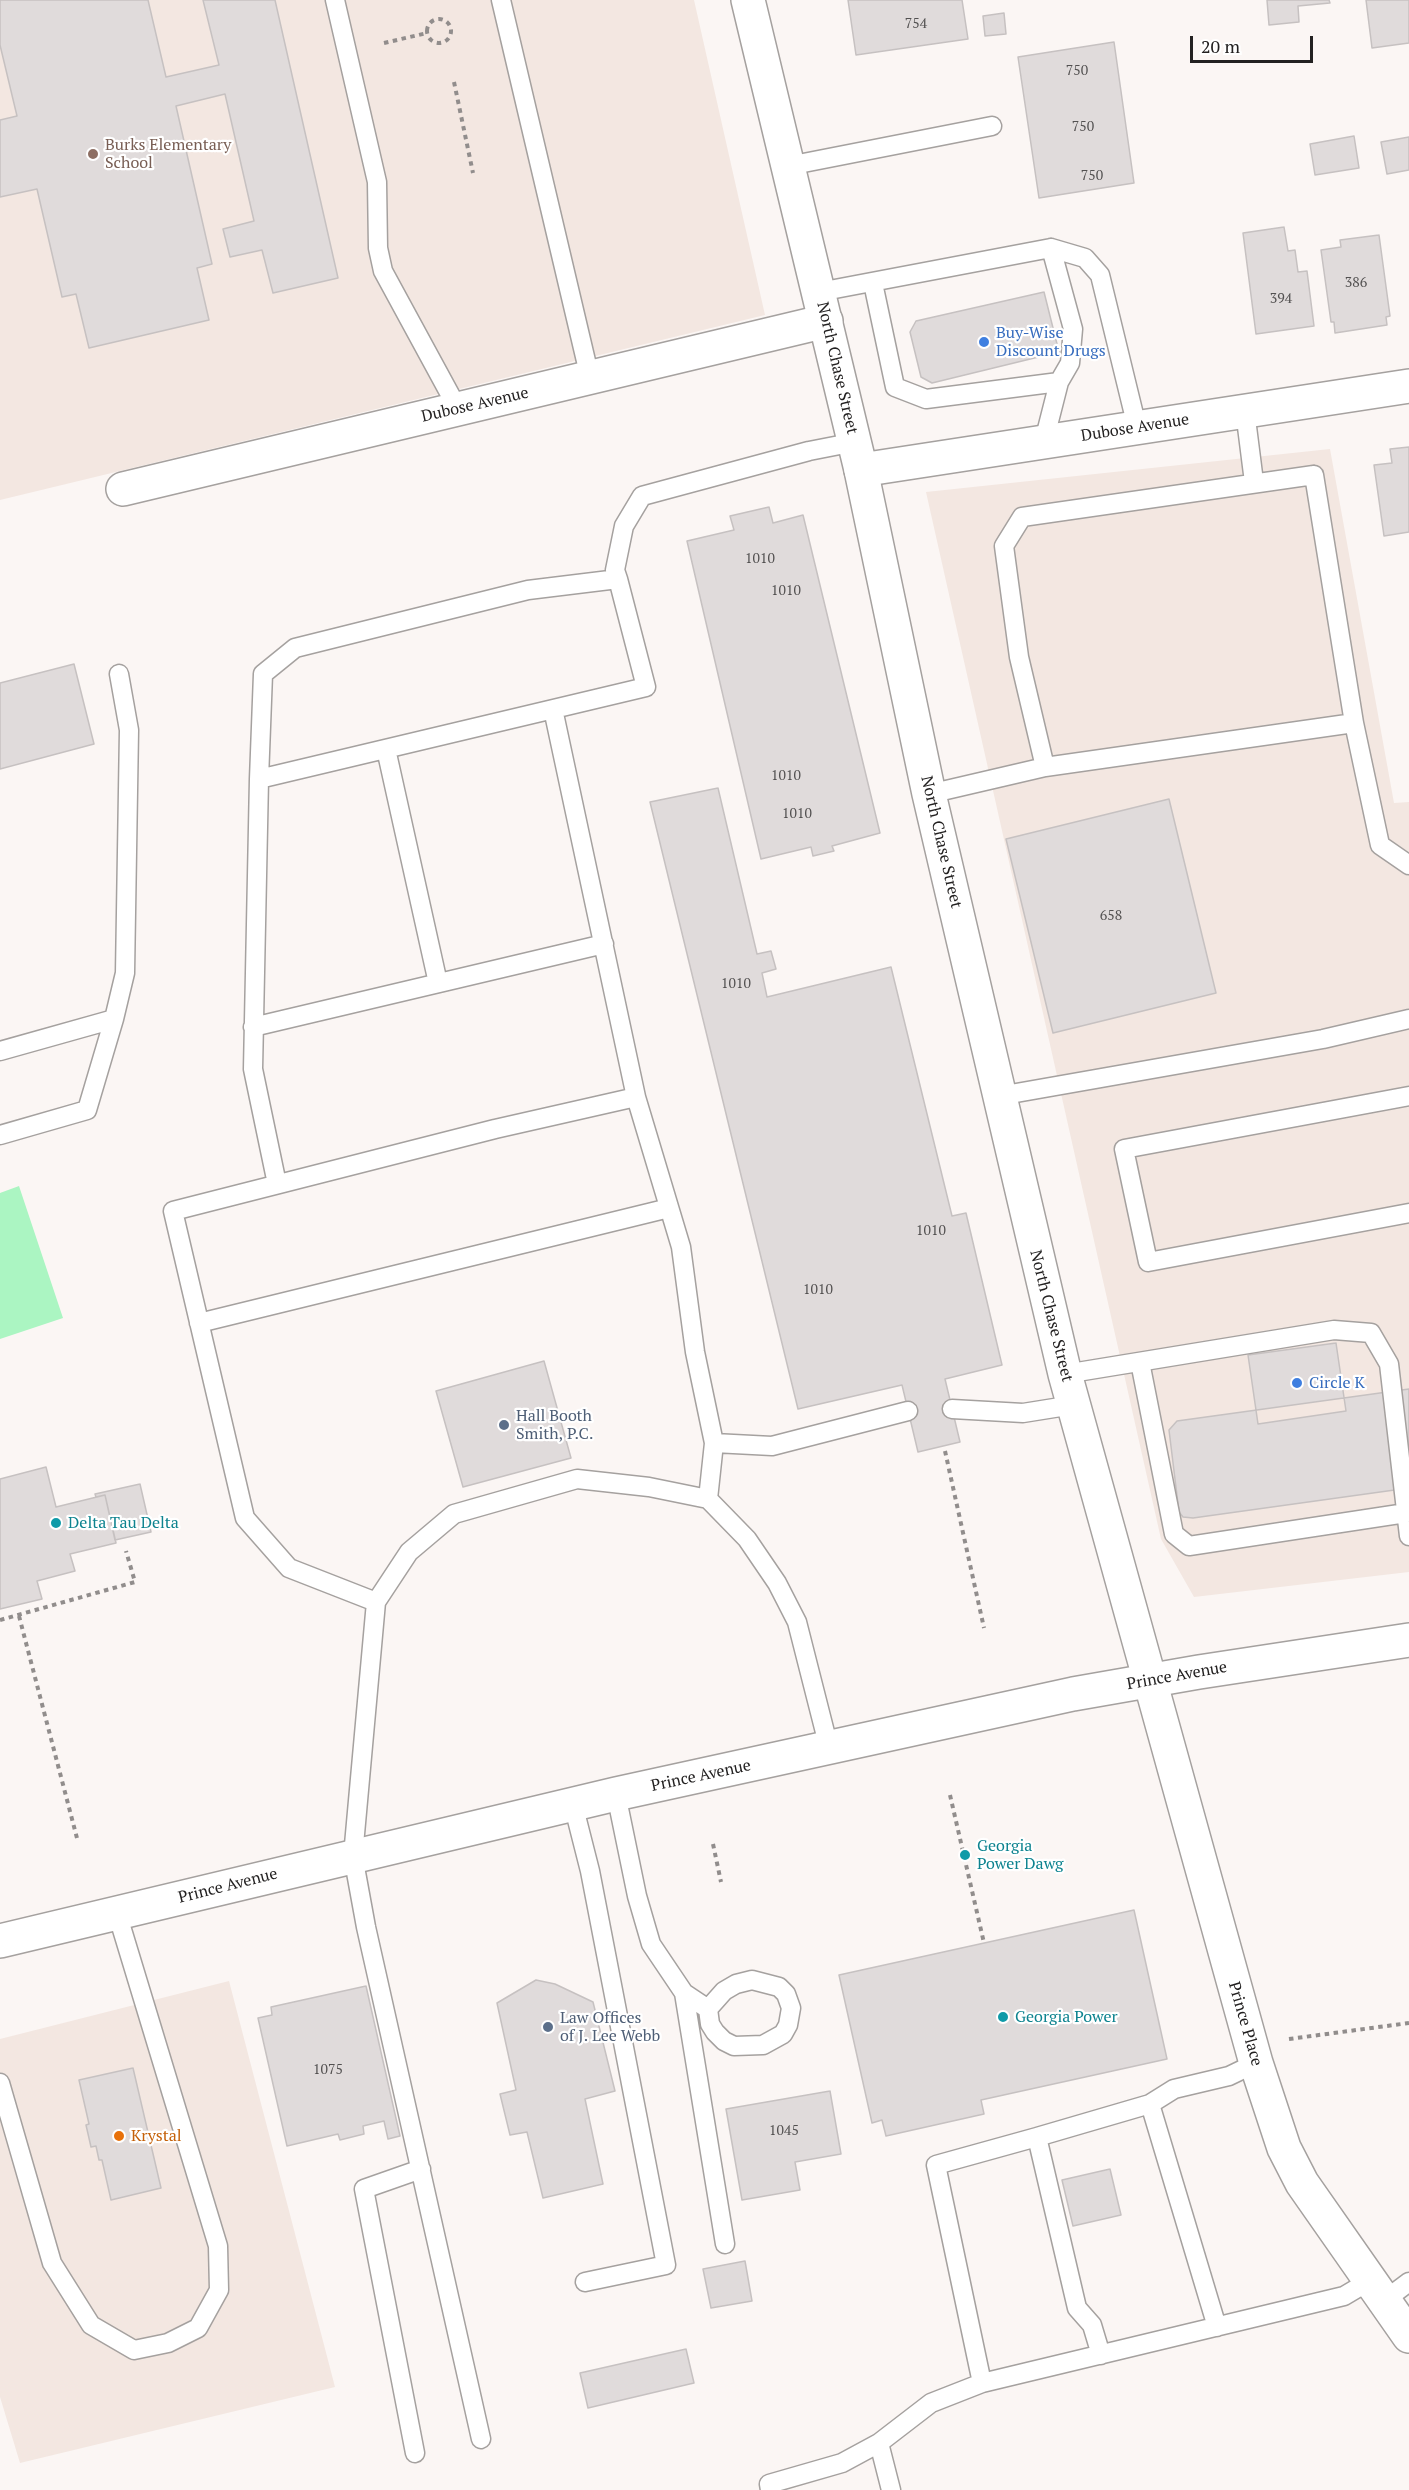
<!DOCTYPE html>
<html>
<head>
<meta charset="utf-8">
<style>
	body { margin:0 }
	#map { position:relative; width:1409px; height:2490px; overflow:hidden; background:#fbf6f4; font-family:"PT Serif",serif }
	canvas { display:block }
	.scale { position:absolute; left:1190px; top:36px; width:123px; height:27px; box-sizing:border-box; border:3px solid #232121; border-top:0; padding-left:8px; font-size:18px; line-height:21px; white-space:nowrap; color:#232121; -webkit-text-stroke:4px #fff; paint-order:stroke }
</style>
</head>
<body>
<div id="map">
<canvas width="1409" height="2490"></canvas>
<div class="scale">20 m</div>
</div>
<script>
const ctx = document.querySelector('canvas').getContext('2d');
ctx.lineJoin = 'round';
function paint(path, color) { ctx.fillStyle = color; ctx.fill(path, 'evenodd'); }
const shape = rows => new Path2D(rows.map(r => 'M' + r).join(''));
function strokePath(path, color, width, dash) { ctx.strokeStyle = color; ctx.lineWidth = width; ctx.lineCap = dash ? 'butt' : 'round'; ctx.setLineDash(dash || []); ctx.stroke(path); }
function drawText(font, color, halo, rows, align = 'center') {
  ctx.font = font + ' "PT Serif",serif'; ctx.lineWidth = 4.5; ctx.setLineDash([]); ctx.textBaseline = 'middle'; ctx.strokeStyle = halo; ctx.fillStyle = color; for (const [text, x, y, turn = 0] of rows) {
    ctx.save(); ctx.translate(x, y); ctx.rotate((+turn || 0) * Math.PI / 180); ctx.textAlign = isNaN(turn) ? turn : align; if (halo) ctx.strokeText(text, 0, 0); ctx.fillText(text, 0, 0); ctx.restore();
  }
}
const built = shape([
	[0,0,694,0,765,315,0,500],
	[1330,449,1394,803,1409,802,1409,1572,1194,1597,1161,1539,926,492],
	[229,1981,335,2387,20,2463,0,2397,0,2039]
]);
const green = shape([
	[19,1186,63,1318,0,1339,0,1193]
]);
const building = shape([
	[0,0,148,0,166,77,219,65,203,0,275,0,338,278,273,293,262,250,230,257,223,229,254,221,225,94,176,106,212,264,197,268,209,320,89,348,76,294,62,297,37,189,0,197,0,120,17,116,0,45,0,0],
	[848,0,962,0,968,39,856,55,848,0],
	[1267,0,1329,0,1330,3,1298,6,1299,22,1269,25,1267,0],
	[1366,0,1409,0,1409,43,1372,48,1366,0],
	[1004,13,1006,34,985,36,983,16,1004,13],
	[1114,42,1134,183,1039,198,1018,57,1114,42],
	[1354,136,1359,168,1315,175,1310,144,1354,136],
	[1409,137,1409,170,1387,174,1381,142,1409,137],
	[1284,227,1288,251,1295,250,1298,272,1307,271,1314,326,1256,334,1243,233,1284,227],
	[1379,235,1390,316,1386,317,1387,325,1335,333,1334,322,1331,322,1321,250,1341,247,1340,240,1379,235],
	[1044,292,1059,352,932,383,921,377,910,332,916,321,1044,292],
	[1409,447,1409,532,1384,536,1374,465,1392,463,1390,449,1409,447],
	[769,507,773,523,803,515,880,833,832,846,834,851,813,856,811,847,761,859,687,541,734,530,730,516,769,507],
	[74,664,94,744,0,769,0,683,74,664],
	[718,788,757,954,771,951,776,969,762,973,767,997,891,967,952,1216,966,1213,1002,1365,945,1379,960,1442,918,1452,902,1385,798,1409,650,802,718,788],
	[1169,799,1216,993,1053,1033,1006,839,1169,799],
	[1336,1343,1346,1411,1258,1424,1248,1355,1336,1343],
	[544,1361,571,1458,463,1487,436,1391,544,1361],
	[1409,1389,1409,1488,1193,1518,1183,1517,1179,1512,1169,1430,1177,1421,1409,1389],
	[46,1467,56,1507,105,1495,116,1543,70,1554,75,1571,37,1581,42,1599,0,1609,0,1479,46,1467],
	[140,1484,151,1532,115,1540,105,1495,96,1497,95,1494,140,1484],
	[1134,1910,1167,2059,981,2100,984,2114,886,2136,882,2120,872,2123,839,1975,1134,1910],
	[536,1980,555,1984,593,2002,615,2091,585,2099,603,2184,543,2198,527,2132,510,2135,500,2094,516,2090,497,2003,536,1980],
	[366,1986,400,2136,388,2139,384,2121,363,2126,364,2134,340,2140,338,2134,287,2146,258,2018,272,2015,271,2007,366,1986],
	[133,2068,161,2188,111,2200,102,2160,99,2160,96,2146,91,2147,86,2125,89,2124,79,2080,133,2068],
	[830,2091,841,2154,795,2162,800,2190,742,2200,726,2109,830,2091],
	[1110,2169,1121,2215,1073,2226,1062,2180,1110,2169],
	[745,2261,752,2301,711,2308,703,2269,745,2261],
	[686,2349,694,2383,588,2408,580,2373,686,2349]
]);
const path = shape([
	'427 31a12 12 0 1 1 24 0a12 12 0 1 1-24 0Z',
	[384,43,427,33],
	[454,82,473,173],
	[945,1451,984,1628],
	[19,1616,78,1842],
	[0,1620,135,1582,126,1551],
	[950,1795,984,1943],
	[713,1844,721,1882],
	[1289,2039,1409,2023]
]);
const lane = shape([
	[335,0,377,182,378,248,383,271,458,409],
	[501,0,590,378],
	[788,166,992,126],
	[873,283,895,387,926,399,1059,382],
	[819,292,1051,248,1085,258,1100,275,1137,427],
	[1245,411,1254,482],
	[1044,441,1059,382,1070,363,1073,329,1051,248],
	[1314,475,1354,723,1045,767,1019,657,1004,546,1022,517,1314,475],
	[618,579,528,590,295,648,263,674,259,779,646,687,618,579,615,570,624,526,642,496,809,451,855,442],
	[553,709,636,1097],
	[1354,723,1380,845,1409,865],
	[386,749,438,983],
	[259,779,253,1069,277,1184],
	[929,794,1045,767],
	[253,1027,604,944],
	[0,1051,114,1019],
	[999,1096,1323,1039,1409,1019],
	[1409,1096,1124,1149,1148,1262,1409,1213],
	[0,1135,87,1110,114,1019,125,973,129,730,119,674],
	[199,1323,669,1208],
	[1140,1362,1174,1534,1189,1546,1406,1513],
	[1065,1374,1334,1330,1371,1333,1389,1364,1409,1536],
	[952,1409,1023,1413,1073,1405],
	[714,1443,772,1446,908,1411],
	[376,1602,289,1568,245,1518,173,1211,495,1129,636,1097,681,1247,695,1352,714,1443,708,1499],
	[616,1794,637,1896,651,1944,684,1993,708,2009,710,2024,715,2032,724,2041,734,2046,763,2045,783,2034,788,2025,791,2008,786,1994,779,1987,752,1980,736,1984,724,1991,708,2009],
	[573,1804,590,1871,666,2265,585,2282],
	[684,1993,725,2244],
	[0,2083,52,2263,91,2325,134,2350,168,2343,198,2328,219,2290,218,2246,117,1913],
	[1385,2300,1409,2282],
	[1217,2327,1150,2104,1174,2089,1229,2076,1256,2063],
	[1101,2355,1092,2325,1077,2308,1037,2137,1150,2104],
	[982,2383,936,2165,1037,2137],
	[481,2439,366,1927,353,1856,376,1602,409,1552,454,1514,577,1479,649,1487,708,1499,747,1539,777,1583,797,1622,829,1748],
	[879,2443,891,2490],
	[415,2453,364,2189,421,2169],
	[770,2490,769,2484,842,2463,879,2443,931,2403,982,2383,1344,2296,1371,2280]
]);
const street = shape([
	[861,470,1409,386],
	[123,489,826,321]
]);
const secondary = shape([
	[748,0,861,470,929,794,1065,1374,1256,2063,1284,2148,1302,2183,1409,2336],
	[0,1941,616,1794,1073,1694,1199,1672,1409,1640]
]);
const markers = [
	[93,154,6,"#8d6e63"],
	[984,342,6,"#3f7fe0"],
	[1297,1383,6,"#3f7fe0"],
	[504,1425,6,"#5c6f8a"],
	[56,1523,6,"#0f9aa8"],
	[965,1855,6,"#0f9aa8"],
	[1003,2017,6,"#0f9aa8"],
	[548,2027,6,"#5c6f8a"],
	[119,2136,6,"#e8710a"]
];
const numberNames = [
	["754",916,24],
	["750",1077,71],
	["750",1083,127],
	["750",1092,176],
	["386",1356,283],
	["394",1281,299],
	["1010",760,559],
	["1010",786,591],
	["1010",786,776],
	["1010",797,814],
	["658",1111,916],
	["1010",736,984],
	["1010",931,1231],
	["1010",818,1290],
	["1075",328,2070],
	["1045",784,2131]
];
const educationNames = [
	["Burks Elementary",105,145],
	["School",105,163]
];
const shopNames = [
	["Buy-Wise",996,333],
	["Discount Drugs",996,351],
	["Circle K",1309,1383]
];
const streetNames = [
	["North Chase Street",837,368,77],
	["Dubose Avenue",475,405,-13],
	["Dubose Avenue",1135,428,-9],
	["North Chase Street",941,842,77],
	["North Chase Street",1051,1316,76],
	["Prince Avenue",1177,1676,-10],
	["Prince Avenue",701,1776,-12],
	["Prince Avenue",228,1886,-14],
	["Prince Place",1245,2024,74]
];
const serviceNames = [
	["Hall Booth",516,1416],
	["Smith, P.C.",516,1434],
	["Law Offices",560,2018],
	["of J. Lee Webb",560,2036]
];
const cultureNames = [
	["Delta Tau Delta",68,1523],
	["Georgia",977,1846],
	["Power Dawg",977,1864],
	["Georgia Power",1015,2017]
];
const foodNames = [
	["Krystal",131,2136]
];
paint(built, '#f3e7e1');
paint(green, '#abf5c2');
paint(building, '#e0dbdb');
strokePath(building, '#c6c1c1', 1.5);
strokePath(lane, '#a5a19f', 21);
strokePath(street, '#a5a19f', 36);
strokePath(secondary, '#a5a19f', 36);
strokePath(path, '#918d8c', 4, [4.5, 4.5]);
strokePath(lane, '#fff', 18);
strokePath(street, '#fff', 33);
strokePath(secondary, '#fff', 33);
for (const [x, y, r, color] of markers) { const dot = new Path2D(); dot.arc(x, y, r, 0, 2 * Math.PI); ctx.fillStyle = color; ctx.fill(dot); strokePath(dot, '#fff', 2); }
drawText('14px', '#525050', null, numberNames);
drawText('16px', '#785e54', '#fff', educationNames, 'left');
drawText('16px', '#366cbe', '#fff', shopNames, 'left');
drawText('16px', '#232121', '#fff', streetNames);
drawText('16px', '#4e5e75', '#fff', serviceNames, 'left');
drawText('16px', '#0d838f', '#fff', cultureNames, 'left');
drawText('16px', '#c56008', '#fff', foodNames, 'left');
</script>
</body>
</html>
